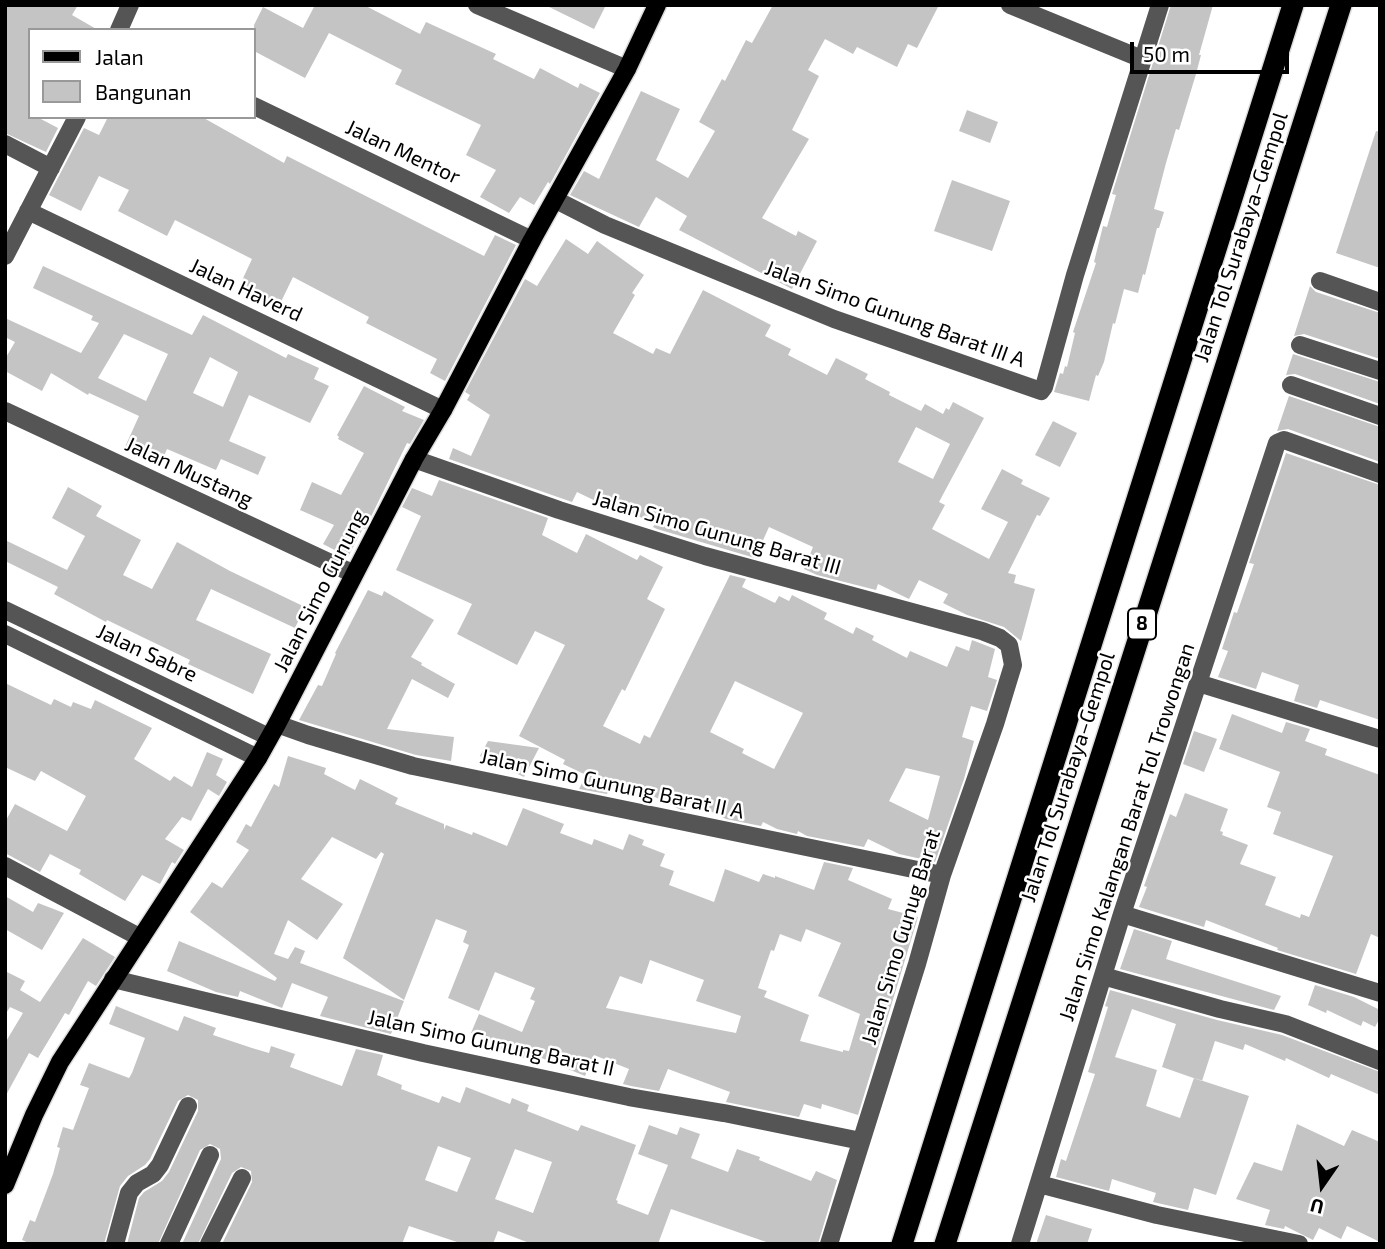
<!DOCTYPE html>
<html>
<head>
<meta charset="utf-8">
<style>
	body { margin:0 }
	#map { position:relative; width:1385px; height:1249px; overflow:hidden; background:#fff; font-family:"Exo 2",sans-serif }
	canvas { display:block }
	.frame { position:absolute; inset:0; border:7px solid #000; pointer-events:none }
	.legend { position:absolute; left:28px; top:28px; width:228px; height:91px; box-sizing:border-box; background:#fff; border:2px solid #999; margin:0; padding:9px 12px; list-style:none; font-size:21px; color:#000 }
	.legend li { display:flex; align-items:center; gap:14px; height:35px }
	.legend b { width:35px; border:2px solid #999 }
	.north { position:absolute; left:1287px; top:1151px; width:70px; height:70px; -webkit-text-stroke:5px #fff; paint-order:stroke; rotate:194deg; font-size:19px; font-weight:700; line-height:28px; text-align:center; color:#000 }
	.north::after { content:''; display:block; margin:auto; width:24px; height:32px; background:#000; clip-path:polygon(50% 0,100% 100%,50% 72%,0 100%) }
	.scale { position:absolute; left:1130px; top:42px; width:159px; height:32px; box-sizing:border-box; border:4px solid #000; border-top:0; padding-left:9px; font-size:21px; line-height:24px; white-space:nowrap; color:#000; -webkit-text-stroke:5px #fff; paint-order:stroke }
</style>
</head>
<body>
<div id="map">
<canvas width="1385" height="1249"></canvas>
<div class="frame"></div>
<ul class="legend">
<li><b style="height:9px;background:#000"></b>Jalan</li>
<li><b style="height:19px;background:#c4c4c4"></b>Bangunan</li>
</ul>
<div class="north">U</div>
<div class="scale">50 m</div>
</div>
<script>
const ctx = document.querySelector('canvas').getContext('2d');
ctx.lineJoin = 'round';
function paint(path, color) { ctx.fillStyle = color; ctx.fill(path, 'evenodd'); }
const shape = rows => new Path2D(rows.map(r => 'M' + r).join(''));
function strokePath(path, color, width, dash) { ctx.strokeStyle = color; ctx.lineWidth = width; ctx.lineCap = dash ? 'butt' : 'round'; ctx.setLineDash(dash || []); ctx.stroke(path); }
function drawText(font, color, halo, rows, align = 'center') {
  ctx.font = font + ' "Exo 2",sans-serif'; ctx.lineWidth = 5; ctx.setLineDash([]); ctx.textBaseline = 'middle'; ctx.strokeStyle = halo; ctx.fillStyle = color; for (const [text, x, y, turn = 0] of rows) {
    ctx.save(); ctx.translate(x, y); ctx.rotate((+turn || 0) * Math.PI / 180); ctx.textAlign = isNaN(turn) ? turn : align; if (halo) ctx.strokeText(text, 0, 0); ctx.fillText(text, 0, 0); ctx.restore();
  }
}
const building = shape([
	[5,5,78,5,72,15,98,30,30,30,30,117,37,117,58,128,46,152,5,133],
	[315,5,364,5,420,34,426,22,496,54,493,59,534,79,540,68,578,88,580,83,600,93,550,184,548,182,534,205,520,197,509,213,480,197,496,170,466,155,481,125,395,84,402,70,329,33,305,78,254,51,254,25,263,7,303,28],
	[545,5,606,5,594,29],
	[773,5,939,5,917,48,908,44,897,67,857,47,853,54,825,39,808,70,819,76,792,130,809,139,762,218,796,236,798,231,817,241,792,289,679,230,687,216,656,197,639,227,570,195,584,171,599,179,641,91,680,109,656,160,688,178,715,131,699,122,722,79,725,81,746,40,752,43],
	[1171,5,1213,5,1199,55,1201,55,1196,74,1179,130,1176,129,1166,163,1154,209,1164,212,1159,228,1157,228,1145,275,1143,274,1138,293,1124,289,1115,324,1113,323,1104,362,1098,376,1096,375,1089,401,1054,392,1060,373,1063,374,1065,366,1067,367,1075,333,1073,332,1096,263,1094,262,1103,226,1107,227,1116,195,1112,194],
	[967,110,998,122,990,143,959,131],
	[108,117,202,117,284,163,287,156,484,256,495,235,516,245,445,381,430,373,437,359,366,323,369,317,293,277,278,308,238,289,252,259,175,220,167,236,118,211,129,190,99,176,81,211,49,195,84,128,99,135],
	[1376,131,1380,132,1380,268,1336,253],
	[952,180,1010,201,992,251,934,231],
	[566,239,588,254,597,241,644,275,632,293,635,295,613,333,653,354,656,348,670,354,703,290,771,325,765,336,791,349,788,355,827,375,836,358,868,374,865,379,890,392,889,395,921,411,925,404,943,414,946,408,949,410,953,402,984,418,939,502,945,505,932,529,989,559,1008,522,981,509,1002,469,1023,480,1021,484,1050,498,1040,516,1037,515,1008,573,1016,575,1014,583,1035,589,1021,641,1004,627,967,615,943,603,948,594,919,580,909,599,878,584,876,590,817,575,804,569,813,547,769,527,755,558,657,529,653,527,655,524,612,504,610,508,577,492,572,502,449,459,453,448,471,456,490,415,467,400,470,395,465,392,525,279,537,286],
	[916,427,950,444,933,479,898,462],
	[43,266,192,335,203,315,286,358,288,354,319,368,314,379,329,386,310,423,249,395,229,441,266,457,258,475,221,459,216,470,167,449,161,463,125,447,139,416,89,393,88,395,51,373,42,391,5,371,5,359,15,342,5,337,5,318,81,353,99,323,91,320,93,316,33,288],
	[124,334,168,354,146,401,98,378],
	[210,357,238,372,223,407,193,393],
	[1310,286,1316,292,1380,313,1380,359,1304,334,1294,336],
	[1293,354,1380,382,1380,404,1295,374,1286,375],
	[364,386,405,407,402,411,424,420,410,444,407,443,365,529,363,528,348,557,323,544,334,525,300,510,312,482,341,495,364,453,338,439,339,437,337,435],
	[1289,396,1380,427,1380,462,1288,429,1277,431],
	[1053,421,1077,433,1060,467,1035,455],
	[1286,453,1380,485,1380,720,1320,700,1317,708,1294,701,1299,685,1262,672,1256,689,1218,677,1228,651,1222,649,1234,612,1237,613,1254,564,1249,563],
	[439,480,548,518,542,535,577,553,586,534,637,560,640,555,663,567,647,599,665,609,625,691,622,689,603,726,640,744,644,735,650,738,730,575,746,579,742,587,775,603,779,596,789,601,792,595,827,613,824,619,853,634,856,627,874,636,872,640,907,658,910,651,947,667,956,646,969,651,972,640,995,649,988,677,997,680,987,711,971,706,962,737,974,741,964,779,935,862,899,854,868,839,864,847,807,836,798,831,797,834,777,829,763,822,761,826,726,819,690,801,685,810,681,810,637,788,633,796,612,785,607,794,579,789,586,775,563,764,565,760,519,736,565,645,535,631,517,665,457,634,472,604,396,570,421,516,402,507,412,488,432,496],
	[735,681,803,713,774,769,742,753,744,749,710,732],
	[906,768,940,776,928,820,889,801],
	[68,487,102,506,96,516,141,540,123,575,152,589,177,542,230,571,305,607,295,628,211,589,196,620,271,654,253,694,188,664,190,660,107,620,106,622,54,594,58,587,5,561,5,540,67,570,85,536,52,518],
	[368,590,382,596,384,591,434,620,411,657,422,663,421,665,455,684,448,698,412,679,387,729,454,737,451,761,416,755,299,720,318,685,322,686,336,654,335,653],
	[5,683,51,705,54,699,71,707,73,702,91,709,95,700,152,728,134,759,170,781,174,776,192,787,207,752,223,759,216,775,227,782,219,796,208,789,191,821,182,817,165,839,184,850,175,864,172,862,160,884,142,875,125,901,79,874,81,870,50,854,40,872,5,853,5,822,15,804,67,831,86,796,41,771,35,781,5,767],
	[1232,714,1282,733,1286,722,1310,729,1305,741,1327,749,1325,755,1380,775,1380,938,1371,934,1356,974,1277,950,1278,948,1206,920,1204,927,1139,907,1147,887,1144,886,1170,814,1176,817,1185,793,1228,809,1220,831,1223,832,1222,835,1248,845,1240,864,1276,877,1265,905,1300,918,1301,914,1309,917,1333,856,1273,834,1281,812,1267,807,1280,772,1219,749],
	[1194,731,1217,739,1204,772,1183,764],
	[488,741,539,748,524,777,480,756],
	[288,756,326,768,324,774,355,790,360,779,398,798,395,804,444,824,444,830,446,825,472,835,473,832,507,846,523,808,564,824,560,833,592,845,594,839,623,850,629,834,644,840,642,845,665,854,660,866,674,871,669,885,714,902,725,869,759,882,763,874,775,878,775,876,814,890,824,862,853,868,848,880,892,899,888,909,918,917,858,1115,822,1104,821,1109,804,1104,799,1117,726,1102,730,1092,668,1069,659,1091,631,1086,623,1084,629,1069,594,1055,585,1076,527,1052,524,1058,493,1046,495,1042,471,1033,479,1014,522,1032,535,1001,530,999,535,988,495,972,479,1011,448,998,469,945,463,942,467,931,436,919,404,1000,343,958,384,854,381,852,376,859,332,837,301,879,343,904,317,940,288,920,274,954,288,959,295,947,305,951,300,963,404,1001,391,1034,320,1016,328,997,292,983,282,1008,240,991,238,997,216,992,167,971,179,941,275,981,277,978,190,912,212,882,222,888,249,850,236,842,246,824,251,827,274,784,279,787],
	[806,929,841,943,818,996,860,1014,849,1051,843,1050,843,1052,800,1041,809,1015,764,997,767,991,758,988,771,950,774,951,780,934,801,942],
	[650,960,704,980,696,1001,741,1016,736,1033,606,1008,620,976,642,984],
	[5,896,33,912,38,903,64,913,42,950,5,929],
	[1134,929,1172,941,1166,959,1281,996,1274,1010,1120,969],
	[83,938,115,957,96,986,88,981,69,1015,65,1013,38,1058,29,1053,5,1097,5,1043,23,1013,10,1007,5,1015,5,971,25,981,20,990,40,1002],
	[1315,985,1354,997,1380,1010,1380,1018,1375,1027,1363,1021,1361,1026,1327,1010,1326,1013,1308,1005],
	[1110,990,1217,1020,1282,1035,1380,1072,1380,1095,1331,1074,1329,1078,1286,1058,1285,1061,1245,1044,1243,1050,1215,1041,1202,1081,1162,1067,1176,1024,1132,1009,1115,1057,1157,1070,1146,1106,1180,1118,1194,1078,1249,1096,1216,1195,1194,1188,1188,1210,1153,1202,1156,1193,1112,1179,1109,1191,1056,1177,1061,1159,1066,1161,1095,1074,1088,1072,1108,1007,1105,1006],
	[116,1006,178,1031,184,1016,216,1028,213,1035,252,1048,269,1053,271,1046,295,1054,290,1067,342,1086,356,1049,383,1055,377,1075,402,1085,401,1089,439,1103,442,1096,460,1103,466,1087,510,1104,512,1098,529,1105,527,1111,578,1131,581,1125,636,1145,616,1200,618,1201,617,1203,648,1215,668,1165,638,1154,649,1125,677,1135,680,1127,700,1134,691,1158,728,1172,737,1149,760,1157,759,1160,811,1181,816,1171,837,1180,818,1244,772,1244,671,1209,658,1244,532,1244,498,1231,493,1244,463,1244,409,1226,402,1244,222,1244,252,1182,251,1171,241,1167,232,1173,198,1244,182,1244,221,1159,220,1149,210,1144,200,1150,158,1244,127,1244,139,1198,144,1192,162,1181,169,1172,198,1111,198,1100,188,1095,178,1101,150,1159,145,1165,128,1176,120,1186,104,1244,31,1244,22,1240,30,1220,35,1222,53,1174,60,1148,57,1147,63,1127,73,1130,89,1088,80,1085,89,1063,129,1078,132,1073,145,1038,109,1024],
	[438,1146,471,1158,457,1192,425,1180],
	[515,1149,552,1162,533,1213,495,1199],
	[1297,1124,1344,1146,1352,1130,1380,1142,1380,1242,1347,1226,1341,1239,1319,1228,1313,1240,1285,1226,1284,1229,1265,1225,1270,1210,1236,1199,1254,1162,1282,1171],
	[1046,1215,1092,1229,1087,1244,1036,1244]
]);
const minor = shape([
	[477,5,627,69],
	[1010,5,1142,59],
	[119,30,130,5],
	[254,106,532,240],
	[5,144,51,168],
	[556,200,605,225,834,319,1041,391,1044,387,1075,275,1160,5],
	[28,211,443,410],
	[5,256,77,117],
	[1320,281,1380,302],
	[1300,345,1380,371],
	[1291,385,1380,416],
	[5,411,354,574],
	[414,459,559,510,705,556,982,631,1000,638,1009,645,1013,665,995,724,942,875,917,964,829,1244],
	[5,610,269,737],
	[5,634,258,758],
	[1198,683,1380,739],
	[277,724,308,735,413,766,942,875],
	[5,866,141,938],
	[1122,914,1380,993],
	[1103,976,1220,1009,1285,1024,1380,1061],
	[113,979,423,1053,629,1097,724,1113,861,1141],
	[1039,1184,1157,1215,1299,1244],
	[115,1244,129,1193,137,1183,153,1174,160,1165,188,1106],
	[169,1244,210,1155],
	[209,1244,242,1178],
	[1020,1244,1122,914,1277,443,1284,440,1380,474]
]);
const major = shape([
	[5,1185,34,1115,60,1062,258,758,277,724,414,459,443,410,532,240,627,69,657,5]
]);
const highway = shape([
	[902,1244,1293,5],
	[945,1244,1341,5]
]);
const shields = [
	[1142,624,28]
];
const shieldNames = [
	["8",1142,624]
];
const streetNames = [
	["Jalan Mentor",403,152,25],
	["Jalan Tol Surabaya–Gempol",1241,237,-72],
	["Jalan Haverd",246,290,25],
	["Jalan Simo Gunung Barat III A",895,314,20],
	["Jalan Mustang",189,472,25],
	["Jalan Simo Gunung Barat III",717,533,16],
	["Jalan Simo Gunung",320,591,-63],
	["Jalan Sabre",147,653,25],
	["Jalan Tol Surabaya–Gempol",1068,777,-72],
	["Jalan Simo Gunung Barat II A",612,784,12],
	["Jalan Simo Kalangan Barat Tol Trowongan",1127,832,-72],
	["Jalan Simo Gunug Barat",901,937,-73],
	["Jalan Simo Gunung Barat II",491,1043,12]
];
paint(building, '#c4c4c4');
strokePath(major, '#dbdbdb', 21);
strokePath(highway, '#dbdbdb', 24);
strokePath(minor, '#555', 18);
strokePath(major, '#000', 18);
strokePath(highway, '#000', 21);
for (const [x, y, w] of shields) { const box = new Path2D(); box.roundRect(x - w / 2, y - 15.5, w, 31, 5); ctx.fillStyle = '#fff'; ctx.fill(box); strokePath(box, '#000', 2); }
drawText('bold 19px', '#000', null, shieldNames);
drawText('21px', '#000', '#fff', streetNames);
</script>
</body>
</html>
